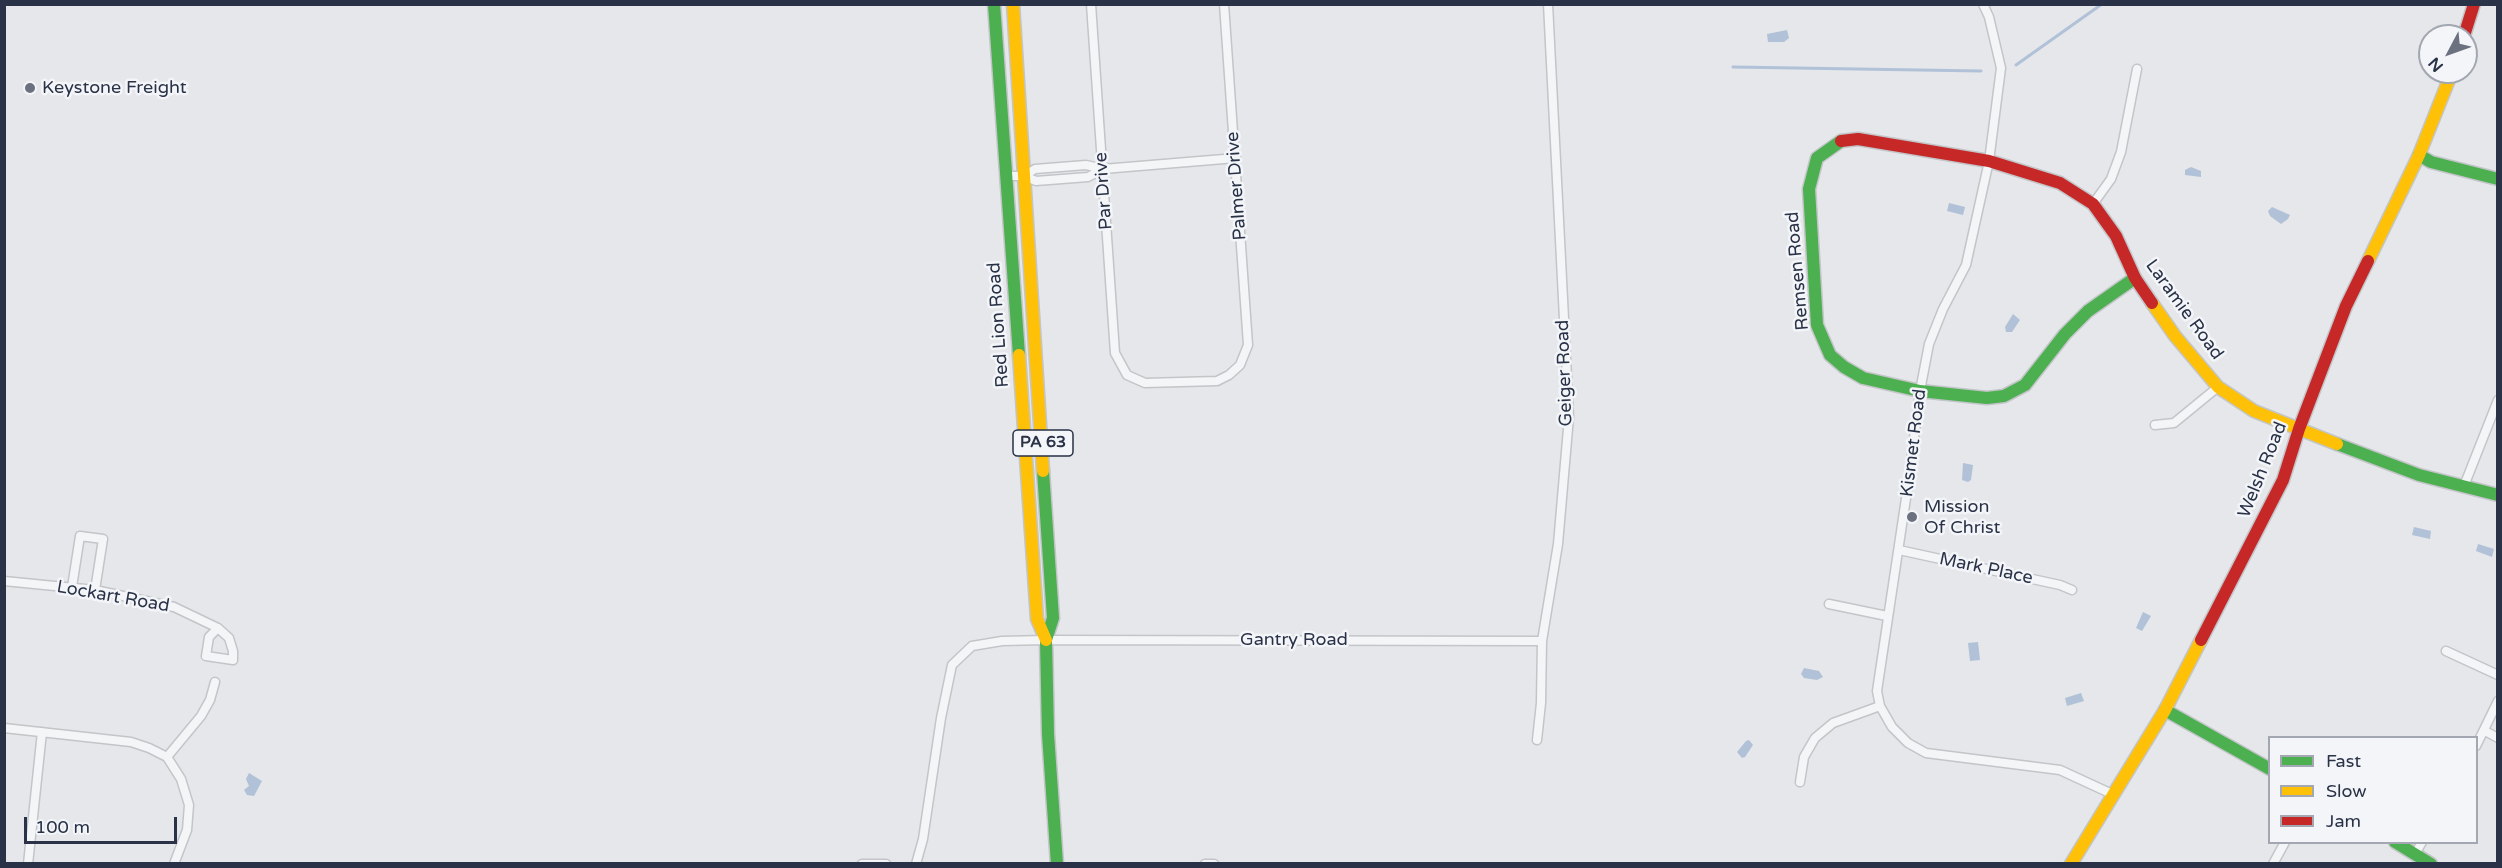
<!DOCTYPE html>
<html>
<head>
<meta charset="utf-8">
<style>
	body { margin:0 }
	#map { position:relative; width:2502px; height:868px; overflow:hidden; background:#e5e7ea; font-family:"Varela Round",sans-serif }
	canvas { display:block }
	.frame { position:absolute; inset:0; border:6px solid #293246; pointer-events:none }
	.legend { position:absolute; left:2268px; top:736px; width:210px; height:108px; box-sizing:border-box; background:#f3f5f9; border:2px solid #a2a7b1; margin:0; padding:8px 10px; list-style:none; font-size:18px; color:#293246 }
	.legend li { display:flex; align-items:center; gap:12px; height:30px }
	.legend b { width:30px; border:2px solid #a2a7b1 }
	.north { position:absolute; left:2418px; top:24px; width:60px; height:60px; box-sizing:border-box; background:#f3f5f9; border:2px solid #a2a7b1; border-radius:50%; rotate:229deg; font-size:16px; font-weight:700; line-height:24px; text-align:center; color:#293246 }
	.north::after { content:''; display:block; margin:auto; width:21px; height:27px; background:#6b717f; clip-path:polygon(50% 0,100% 100%,50% 72%,0 100%) }
	.scale { position:absolute; left:24px; top:817px; width:153px; height:27px; box-sizing:border-box; border:3px solid #293246; border-top:0; padding-left:8px; font-size:18px; line-height:21px; white-space:nowrap; color:#293246; -webkit-text-stroke:4px #f3f5f9; paint-order:stroke }
</style>
</head>
<body>
<div id="map">
<canvas width="2502" height="868"></canvas>
<div class="frame"></div>
<ul class="legend">
<li><b style="height:8px;background:#4caf50"></b>Fast</li>
<li><b style="height:8px;background:#ffc107"></b>Slow</li>
<li><b style="height:8px;background:#c62828"></b>Jam</li>
</ul>
<div class="north">N</div>
<div class="scale">100 m</div>
</div>
<script>
const ctx = document.querySelector('canvas').getContext('2d');
ctx.lineJoin = 'round';
function paint(path, color) { ctx.fillStyle = color; ctx.fill(path, 'evenodd'); }
const shape = rows => new Path2D(rows.map(r => 'M' + r).join(''));
function strokePath(path, color, width, dash) { ctx.strokeStyle = color; ctx.lineWidth = width; ctx.lineCap = dash ? 'butt' : 'round'; ctx.setLineDash(dash || []); ctx.stroke(path); }
function drawText(font, color, halo, rows, align = 'center') {
  ctx.font = font + ' "Varela Round",sans-serif'; ctx.lineWidth = 5; ctx.setLineDash([]); ctx.textBaseline = 'middle'; ctx.strokeStyle = halo; ctx.fillStyle = color; for (const [text, x, y, turn = 0] of rows) {
    ctx.save(); ctx.translate(x, y); ctx.rotate((+turn || 0) * Math.PI / 180); ctx.textAlign = isNaN(turn) ? turn : align; if (halo) ctx.strokeText(text, 0, 0); ctx.fillText(text, 0, 0); ctx.restore();
  }
}
const water = shape([
	[1787,30,1789,38,1784,42,1768,42,1767,34],
	[2191,167,2201,171,2201,177,2185,175,2185,170],
	[1949,203,1965,207,1963,215,1947,211],
	[2272,207,2290,215,2288,219,2281,224,2270,216,2268,211],
	[2013,314,2020,320,2012,332,2006,332,2005,327],
	[1963,463,1973,465,1971,480,1968,482,1962,480],
	[2414,527,2431,531,2430,539,2412,535],
	[2478,544,2494,549,2492,557,2476,551],
	[2143,612,2151,616,2142,631,2136,628],
	[1978,642,1980,660,1970,661,1968,643],
	[1804,668,1819,671,1823,677,1817,680,1804,678,1801,674],
	[2081,693,2084,701,2067,706,2065,698],
	[1749,740,1753,745,1745,757,1742,758,1737,752,1746,741],
	[249,773,262,781,254,796,247,795,244,790,249,786,246,779]
]);
const stream = shape([
	[2016,65,2102,4],
	[1733,67,1981,71]
]);
const street = shape([
	[1091,4,1115,353,1127,375,1145,383,1217,381,1229,375,1240,365,1248,345,1224,4],
	[1983,4,1989,17,2001,68,1989,161,1966,265,1943,309,1929,344,1920,391,1908,485,1877,691,1880,706,1892,727,1908,743,1926,753,2060,770,2112,794],
	[1005,176,1024,176,1036,181,1088,177,1103,169],
	[1024,176,1035,169,1086,165,1103,169,1236,158],
	[2093,204,2111,179,2121,152,2137,69],
	[2155,425,2174,423,2218,387],
	[2464,486,2498,400],
	[1899,550,2060,585,2072,590],
	[4,581,95,590,174,607,218,628,229,638,233,651,233,660,206,656,209,637,218,628],
	[72,587,80,536,103,539,95,590],
	[1829,604,1887,616],
	[2446,651,2498,675],
	[4,728,131,742,149,748,167,757,181,779,189,805,187,830,174,864],
	[2485,731,2498,738],
	[1537,740,1541,703,1542,641,1558,544,1569,417,1548,4],
	[2476,746,2498,701],
	[167,757,201,716,210,700,215,682],
	[1800,782,1804,757,1815,738,1833,723,1880,706],
	[2415,854,2422,842],
	[28,864,42,732],
	[862,864,886,864],
	[916,864,923,839,941,718,952,665,972,646,1002,641,1046,640,1542,641],
	[1205,864,1214,864],
	[2273,864,2285,842]
]);
const fast = shape([
	[994,4,1019,355],
	[1841,141,1817,158,1809,189,1817,325,1830,355,1844,367,1863,378,1920,391,1987,398,2004,396,2025,385,2065,334,2088,311,2135,278],
	[2419,155,2431,162,2498,179],
	[2337,444,2419,475,2498,495],
	[1043,471,1053,618,1046,640,1048,734,1057,864],
	[2165,710,2270,769],
	[2395,842,2431,864]
]);
const slow = shape([
	[1013,4,1043,471],
	[2368,261,2419,155,2452,72],
	[2152,303,2175,336,2218,387,2254,411,2337,444],
	[1019,355,1037,619,1046,640],
	[2071,864,2165,710,2201,640]
]);
const jam = shape([
	[2464,36,2474,4],
	[1841,141,1858,139,1989,161,2060,183,2093,204,2116,236,2135,278,2152,303],
	[2201,640,2283,480,2299,429,2346,306,2368,261]
]);
const markers = [
	[30,88,6,"#6b717f"],
	[1912,517,6,"#6b717f"]
];
const shields = [
	[1043,443,60]
];
const shieldNames = [
	["PA 63",1043,443]
];
const poiNames = [
	["Keystone Freight",42,88],
	["Mission",1924,507],
	["Of Christ",1924,528]
];
const streetNames = [
	["Palmer Drive",1237,186,-94],
	["Par Drive",1104,191,-94],
	["Remsen Road",1798,271,-95],
	["Laramie Road",2184,310,54],
	["Red Lion Road",999,325,-94],
	["Geiger Road",1565,373,-92],
	["Kismet Road",1914,443,-83],
	["Welsh Road",2263,470,-68],
	["Mark Place",1986,569,12],
	["Lockart Road",113,597,10],
	["Gantry Road",1294,640]
];
paint(water, '#b1c1d7');
strokePath(stream, '#b1c1d7', 3);
strokePath(street, '#c3c5c8', 11);
strokePath(fast, '#c3c5c8', 15);
strokePath(slow, '#c3c5c8', 15);
strokePath(jam, '#c3c5c8', 15);
strokePath(street, '#f4f5f7', 8);
strokePath(fast, '#4caf50', 12);
strokePath(slow, '#ffc107', 12);
strokePath(jam, '#c62828', 12);
for (const [x, y, r, color] of markers) { const dot = new Path2D(); dot.arc(x, y, r, 0, 2 * Math.PI); ctx.fillStyle = color; ctx.fill(dot); strokePath(dot, '#f3f5f9', 2); }
for (const [x, y, w] of shields) { const box = new Path2D(); box.roundRect(x - w / 2, y - 13, w, 26, 4.5); ctx.fillStyle = '#f3f5f9'; ctx.fill(box); strokePath(box, '#293246', 1.5); }
drawText('bold 16px', '#293246', null, shieldNames);
drawText('18px', '#293246', '#f3f5f9', poiNames, 'left');
drawText('18px', '#293246', '#f3f5f9', streetNames);
</script>
</body>
</html>
